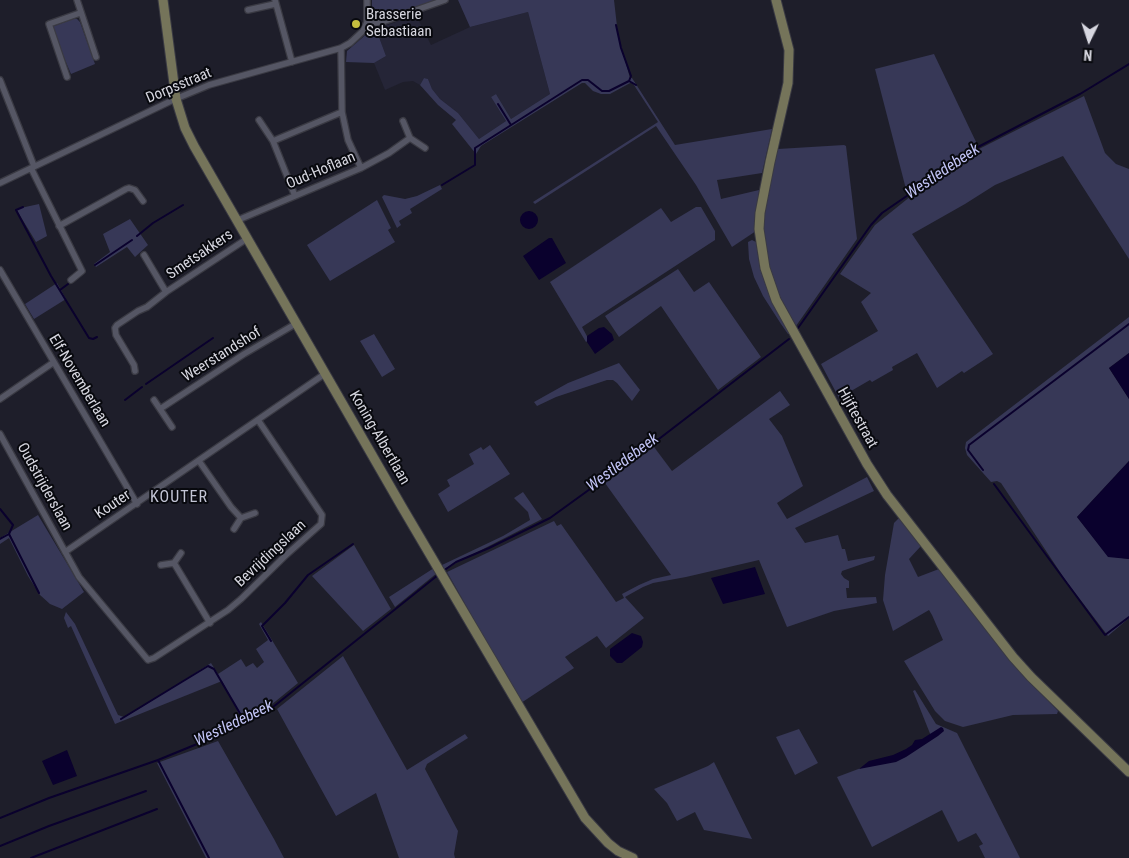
<!DOCTYPE html>
<html>
<head>
<meta charset="utf-8">
<style>
	body { margin:0 }
	#map { position:relative; width:1129px; height:858px; overflow:hidden; background:#1e1e2a; font-family:"Roboto Condensed",sans-serif }
	canvas { display:block }
	.north { position:absolute; left:1064px; top:15px; width:50px; height:50px; -webkit-text-stroke:4px #08090e; paint-order:stroke; rotate:184deg; font-size:14px; font-weight:700; line-height:20px; text-align:center; color:#d7d7e0 }
	.north::after { content:''; display:block; margin:auto; width:18px; height:22px; background:#d7d7e0; clip-path:polygon(50% 0,100% 100%,50% 72%,0 100%) }
</style>
</head>
<body>
<div id="map">
<canvas width="1129" height="858"></canvas>
<div class="north">N</div>
</div>
<script>
const ctx = document.querySelector('canvas').getContext('2d');
ctx.lineJoin = 'round';
function paint(path, color) { ctx.fillStyle = color; ctx.fill(path, 'evenodd'); }
const shape = rows => new Path2D(rows.map(r => 'M' + r).join(''));
function strokePath(path, color, width, dash) { ctx.strokeStyle = color; ctx.lineWidth = width; ctx.lineCap = dash ? 'butt' : 'round'; ctx.setLineDash(dash || []); ctx.stroke(path); }
function drawText(font, color, halo, rows, align = 'center') {
  ctx.font = font + ' "Roboto Condensed",sans-serif'; ctx.lineWidth = 4; ctx.setLineDash([]); ctx.textBaseline = 'middle'; ctx.strokeStyle = halo; ctx.fillStyle = color; for (const [text, x, y, turn = 0] of rows) {
    ctx.save(); ctx.translate(x, y); ctx.rotate((+turn || 0) * Math.PI / 180); ctx.textAlign = isNaN(turn) ? turn : align; if (halo) ctx.strokeText(text, 0, 0); ctx.fillText(text, 0, 0); ctx.restore();
  }
}
const built = shape([
	[528,12,550,94,511,119,496,94,491,97,506,121,479,139,458,113,440,99,432,89,428,79,424,78,420,85,413,81,403,82,385,90,374,63,386,56,376,29,416,15,431,45,470,27]
]);
const green = shape([
	[372,0,436,0,377,20,372,17],
	[458,0,614,0,618,35,630,78,632,78,675,145,772,129,762,173,717,180,721,199,759,190,756,231,732,247,696,185,656,126,535,204,533,202,658,122,632,82,610,94,601,94,593,91,585,83,582,83,481,146,476,154,452,124,456,120,438,105,420,85,424,78,428,79,432,89,440,99,458,113,479,139,506,121,491,97,496,94,511,119,550,94,528,12,470,27],
	[73,19,77,19,80,22,95,64,71,74,53,32,54,26],
	[376,29,386,56,374,63,346,62,347,51,362,38,368,32],
	[934,54,977,144,907,193,875,69],
	[1084,96,1105,153,1116,164,1129,169,1129,259,1063,156,995,185,965,204,912,234,993,354,964,373,962,371,937,388,917,353,892,367,893,370,872,382,870,380,839,398,821,364,878,331,861,302,871,293,840,274,875,225,911,196,979,149],
	[844,145,846,146,857,239,796,326,780,297,770,272,763,232,767,193,778,149],
	[440,185,442,189,410,209,412,213,399,221,401,225,397,228,382,197,384,195,405,199,417,196],
	[377,200,391,228,388,230,395,242,330,281,307,245],
	[39,204,47,236,36,242,16,209],
	[696,207,701,207,715,231,715,240,582,327,589,340,586,342,550,282,661,208,671,222],
	[130,219,148,245,135,257,127,247,96,267,94,264,110,252,103,234],
	[752,240,756,242,760,268,765,283,791,333,788,334,781,324,763,296,754,277,749,259,748,242],
	[678,269,694,292,709,282,761,357,718,390,661,306,619,337,605,316],
	[57,283,66,299,34,319,25,304],
	[1129,317,1129,353,1109,368,1129,399,1129,461,1077,517,1108,556,1129,559,1129,618,1108,636,1066,581,1001,483,997,481,991,482,967,455,965,448,966,442],
	[374,334,395,369,382,377,360,341],
	[619,363,640,390,632,401,617,383,613,380,607,380,556,397,537,406,534,402,568,383],
	[780,391,790,405,769,419,782,436,803,486,777,503,787,519,867,477,874,491,795,528,805,543,838,535,842,549,845,549,848,561,875,556,874,560,842,571,841,574,844,578,849,581,849,588,846,588,847,598,876,597,877,603,834,611,787,627,759,560,686,577,653,583,643,587,625,597,644,618,606,648,597,636,565,657,574,668,521,703,447,572,554,521,557,526,561,524,616,602,624,598,622,594,639,585,653,579,671,575,605,483,654,447,672,471],
	[490,445,510,474,448,512,438,494,450,486,447,480,474,464,469,454,481,447,483,450],
	[523,492,542,519,444,569,442,565,503,536,530,520,528,512,514,498],
	[38,515,84,592,62,609,50,604,40,595,28,576,9,538,0,544,0,538],
	[898,519,901,519,921,546,909,559,918,577,939,569,1019,670,1058,711,1057,714,1013,715,963,727,945,721,935,711,904,661,943,640,932,615,929,610,893,631,883,600,885,575,894,523],
	[354,545,391,609,363,631,312,576],
	[434,568,437,573,395,607,389,597],
	[66,612,75,624,118,715,124,717,137,710,211,663,218,674,241,659,246,667,253,663,257,668,264,662,256,649,268,640,259,624,261,622,298,683,271,705,243,721,222,681,115,724,71,626,68,628,64,618],
	[343,656,407,770,465,734,468,738,427,764,425,769,458,831,454,854,455,858,399,858,376,793,336,816,277,709],
	[915,690,936,724,957,733,1020,858,985,858,979,846,983,844,976,833,958,842,942,810,872,847,837,777,901,753,931,736,913,691],
	[799,729,818,763,795,775,776,737],
	[218,741,274,839,284,858,206,858,157,763],
	[714,762,752,839,704,830,695,812,677,821,667,803,654,789,708,766]
]);
const water = shape([
	'520 220a9 9 0 1 1 18 0a9 9 0 1 1-18 0Z',
	[549,238,552,238,566,263,539,280,523,256],
	[604,327,612,334,614,340,595,354,587,342,587,336,599,328],
	[1129,353,1129,399,1109,368],
	[1129,461,1129,559,1108,557,1077,517],
	[755,567,765,594,723,604,711,578],
	[632,633,641,636,643,642,642,647,622,663,617,663,610,656,610,649],
	[941,727,943,728,944,731,938,736,906,757,896,762,859,769,869,761,893,755,906,749,912,745,915,740,922,739],
	[67,750,77,776,53,785,42,761]
]);
const stream = shape([
	[616,25,621,48,631,76,629,81],
	[629,81,636,85],
	[498,104,511,125],
	[442,185,475,165,475,148,582,80,588,80,602,91,609,91,629,81],
	[23,207,16,210,51,276,89,338,93,339,97,337],
	[137,236,153,223,183,205],
	[95,265,132,240],
	[60,290,68,284],
	[798,328,871,225,882,213,978,147,1080,94,1129,64],
	[146,384,213,338],
	[125,400,142,387],
	[983,470,968,450,969,445,1129,324],
	[994,484,1105,635,1129,617],
	[0,509,13,525,9,534],
	[0,539,9,534,39,593],
	[446,569,456,562,489,548,550,518,655,442,789,339],
	[271,641,262,626,285,603,308,575,353,544],
	[121,719,208,666,214,669,245,722],
	[158,760,209,858],
	[0,818,49,798,158,760,219,735,273,707,438,575],
	[0,846,49,826,146,791],
	[31,858,157,809]
]);
const street = shape([
	[77,0,96,57],
	[275,0,292,62],
	[248,10,275,4],
	[367,22,374,23,382,22,445,0],
	[341,48,342,112,348,140,361,168],
	[67,77,49,24,80,13],
	[0,80,34,166],
	[259,120,273,141],
	[403,121,410,138,425,148],
	[31,168,82,271,71,280],
	[0,183,173,100,209,85,341,48,350,43,363,31,367,22,367,0],
	[295,196,273,141,342,112],
	[238,220,361,168,389,153,410,138],
	[59,226,126,189,129,188,135,190,143,201],
	[144,255,166,292],
	[0,270,137,504],
	[135,371,134,365,116,335,115,328,117,325,138,311,147,307,166,292,248,238],
	[0,399,54,362],
	[154,400,172,427],
	[160,409,244,354,297,323],
	[0,434,79,577,148,660,154,658,228,610,241,599,286,555,321,524,322,515,258,420],
	[199,461,231,507,241,518],
	[234,529,241,518,255,513],
	[65,552,326,373],
	[174,563,210,623],
	[161,565,174,563,181,553]
]);
const secondary = shape([
	[163,0,176,99,185,128,194,146,402,507,585,818,608,843,618,851,633,858],
	[776,0,789,50,788,83,770,162,760,213,759,229,765,268,776,300,867,464,887,495,1013,657,1031,677,1129,772]
]);
const markers = [
	[356,24,5,"#c4bd3e"]
];
const poiNames = [
	["Brasserie",366,15],
	["Sebastiaan",366,32]
];
const streetNames = [
	["Dorpsstraat",179,86,-23],
	["Oud-Hoflaan",321,171,-23],
	["Smetsakkers",200,255,-34],
	["Weerstandshof",222,355,-32],
	["Elf-Novemberlaan",79,381,59],
	["Hijftestraat",857,418,61],
	["Koning-Albertlaan",379,438,60],
	["Oudstrijderslaan",44,487,61],
	["Kouter",113,505,-34],
	["Bevrijdingslaan",271,554,-43]
];
const waterNames = [
	["Westledebeek",943,172,-34],
	["Westledebeek",623,463,-37],
	["Westledebeek",234,724,-26]
];
const neighbourhoodNames = [
	["KOUTER",179,498]
];
paint(built, '#252537');
paint(green, '#373857');
paint(water, '#0a012d');
strokePath(stream, '#0a012d', 2);
strokePath(street, '#3a3a43', 8);
strokePath(secondary, '#3a3a43', 11);
strokePath(street, '#555664', 5.5);
strokePath(secondary, '#75745a', 9);
for (const [x, y, r, color] of markers) { const dot = new Path2D(); dot.arc(x, y, r, 0, 2 * Math.PI); ctx.fillStyle = color; ctx.fill(dot); strokePath(dot, '#08090e', 2); }
drawText('15px', '#d7d7e0', '#08090e', poiNames, 'left');
drawText('15px', '#d7d7e0', '#08090e', streetNames);
drawText('italic 16px', '#c3c5f7', '#08090e', waterNames);
ctx.letterSpacing = '1px';
drawText('16px', '#c2c4d4', '#08090e', neighbourhoodNames);
ctx.letterSpacing = '0px';
</script>
</body>
</html>
